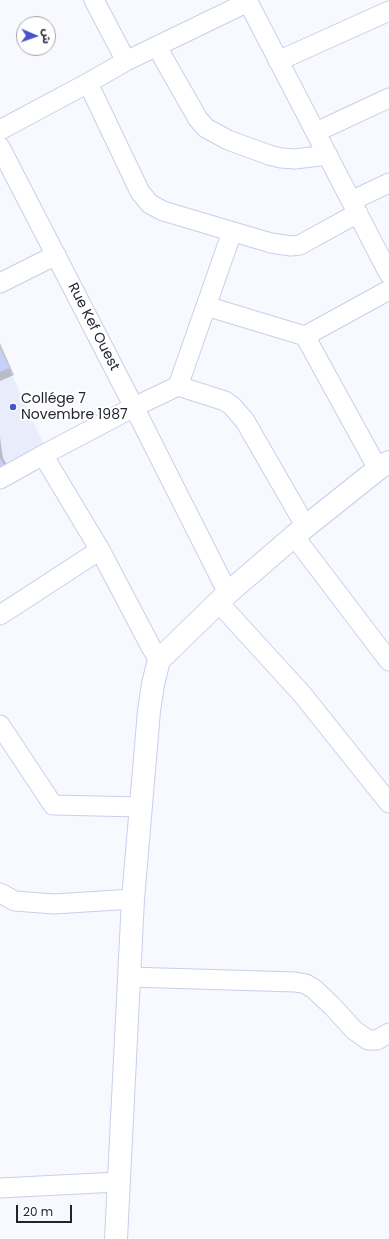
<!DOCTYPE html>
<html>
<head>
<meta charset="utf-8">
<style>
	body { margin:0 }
	#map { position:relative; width:389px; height:1239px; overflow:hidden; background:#f7f9ff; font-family:Poppins,"Noto Sans Arabic",sans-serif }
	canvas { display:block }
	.north { position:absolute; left:16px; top:16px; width:40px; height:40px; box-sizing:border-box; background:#fff; border:1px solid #a7a7ac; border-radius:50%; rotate:92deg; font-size:11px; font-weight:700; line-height:16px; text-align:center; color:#22242f }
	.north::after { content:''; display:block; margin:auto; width:14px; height:18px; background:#4a54ca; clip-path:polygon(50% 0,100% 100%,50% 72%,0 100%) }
	.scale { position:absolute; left:16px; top:1205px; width:56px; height:18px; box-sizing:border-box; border:2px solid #22242f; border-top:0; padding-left:5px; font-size:12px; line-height:14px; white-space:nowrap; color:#22242f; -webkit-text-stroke:3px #fff; paint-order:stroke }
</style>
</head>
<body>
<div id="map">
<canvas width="389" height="1239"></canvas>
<div class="north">ش</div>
<div class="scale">20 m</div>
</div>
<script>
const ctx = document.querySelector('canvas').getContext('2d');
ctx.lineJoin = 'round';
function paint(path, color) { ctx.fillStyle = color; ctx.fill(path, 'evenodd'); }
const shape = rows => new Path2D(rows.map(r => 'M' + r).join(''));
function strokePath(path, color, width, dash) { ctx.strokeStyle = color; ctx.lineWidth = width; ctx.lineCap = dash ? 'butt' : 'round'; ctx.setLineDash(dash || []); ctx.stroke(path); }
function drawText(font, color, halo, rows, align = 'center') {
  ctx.font = font + ' Poppins,sans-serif'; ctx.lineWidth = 4; ctx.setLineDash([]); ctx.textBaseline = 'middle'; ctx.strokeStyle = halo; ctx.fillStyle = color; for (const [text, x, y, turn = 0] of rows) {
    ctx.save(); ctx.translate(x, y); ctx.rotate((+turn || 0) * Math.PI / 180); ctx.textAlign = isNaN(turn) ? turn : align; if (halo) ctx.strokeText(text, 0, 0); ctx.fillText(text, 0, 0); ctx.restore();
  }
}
const built = shape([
	[0,349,44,445,0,468]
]);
const shadow = shape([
	[0,343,14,375,0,381],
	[0,437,3,458,13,475,0,482]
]);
const building = shape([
	[0,349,9,368,0,372],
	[0,458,5,466,0,468]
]);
const street = shape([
	[94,0,126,61],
	[247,0,389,274],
	[157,47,198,119,206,128,228,140,269,155,281,158,295,159,328,155],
	[278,61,389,11],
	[88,83,140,192,150,204,163,211,271,243,291,246,300,245,307,241,358,213],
	[0,130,88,83,126,61,248,2],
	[316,132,389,98],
	[0,147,134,407,228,593],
	[351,201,389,183],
	[0,283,56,255],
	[206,306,305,336,389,290],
	[305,336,378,469],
	[178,386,225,401,232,406,245,421,306,527],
	[43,455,100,550,151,647,159,660],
	[0,479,43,455,134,407,178,386,232,232],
	[294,536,389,661],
	[218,602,302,694,389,803],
	[0,615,100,550],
	[0,725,53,805,141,807],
	[0,893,15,901,54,904,133,899],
	[129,977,295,982,306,984,314,989,332,1006,354,1030,368,1040,377,1040,389,1033],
	[0,1188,118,1182]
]);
const secondary = shape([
	[116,1239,133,899,149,711,153,684,159,660,228,593,294,536,378,469,389,462]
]);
const markers = [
	[13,407,4,"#4a54ca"]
];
const streetNames = [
	["Rue Kef Ouest",93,327,63]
];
const poiNames = [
	["Collége 7",21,399],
	["Novembre 1987",21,415]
];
paint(built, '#e8ecfb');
paint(shadow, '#0003');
paint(building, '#c6d1fb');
strokePath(street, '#c7cfec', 21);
strokePath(secondary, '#c7cfec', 24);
strokePath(street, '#fff', 19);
strokePath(secondary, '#fff', 22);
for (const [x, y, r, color] of markers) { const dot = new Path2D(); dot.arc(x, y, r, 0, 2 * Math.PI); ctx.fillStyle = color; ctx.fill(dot); strokePath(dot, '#fff', 1.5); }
drawText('14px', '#22242f', '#fff', streetNames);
drawText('14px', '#22242f', '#fff', poiNames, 'left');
</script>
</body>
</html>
